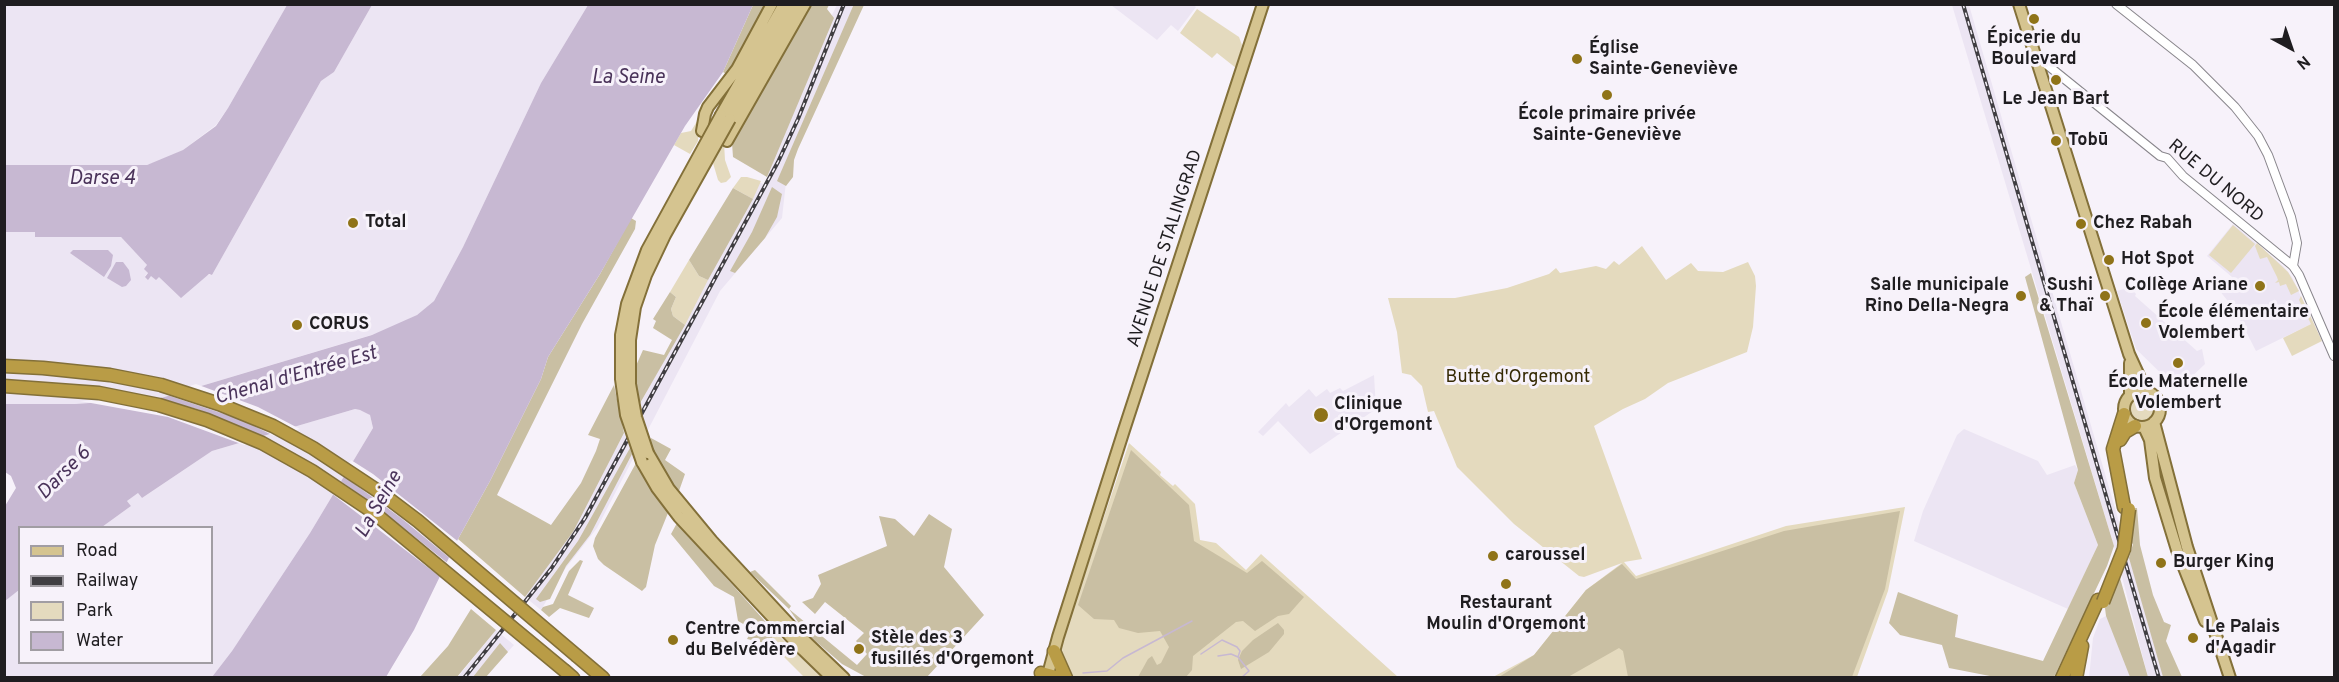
<!DOCTYPE html>
<html>
<head>
<meta charset="utf-8">
<style>
	body { margin:0 }
	#map { position:relative; width:2339px; height:682px; overflow:hidden; background:#f7f2fa; font-family:Overpass,sans-serif }
	canvas { display:block }
	.frame { position:absolute; inset:0; border:6px solid #1f1d20; pointer-events:none }
	.legend { position:absolute; left:18px; top:526px; width:195px; height:138px; box-sizing:border-box; background:#f7f2fa; border:2px solid #a19da3; margin:0; padding:8px 10px; list-style:none; font-size:18px; color:#1f1d20 }
	.legend li { display:flex; align-items:center; gap:12px; height:30px }
	.legend b { width:30px; border:2px solid #a19da3 }
	.north { position:absolute; left:2261px; top:18px; width:60px; height:60px; -webkit-text-stroke:4px #f7f2fa; paint-order:stroke; rotate:140deg; font-size:16px; font-weight:700; line-height:24px; text-align:center; color:#1f1d20 }
	.north::after { content:''; display:block; margin:auto; width:21px; height:27px; background:#1f1d20; clip-path:polygon(50% 0,100% 100%,50% 72%,0 100%) }
</style>
</head>
<body>
<div id="map">
<canvas width="2339" height="682"></canvas>
<div class="frame"></div>
<ul class="legend">
<li><b style="height:8px;background:#d5c490"></b>Road</li>
<li><b style="height:8px;background:#403e42"></b>Railway</li>
<li><b style="height:16px;background:#e4dabe"></b>Park</li>
<li><b style="height:16px;background:#c7b8d2"></b>Water</li>
</ul>
<div class="north">N</div>
</div>
<script>
const ctx = document.querySelector('canvas').getContext('2d');
ctx.lineJoin = 'round';
function paint(path, color) { ctx.fillStyle = color; ctx.fill(path, 'evenodd'); }
const shape = rows => new Path2D(rows.map(r => 'M' + r).join(''));
function strokePath(path, color, width, dash) { ctx.strokeStyle = color; ctx.lineWidth = width; ctx.lineCap = dash ? 'butt' : 'round'; ctx.setLineDash(dash || []); ctx.stroke(path); }
function drawText(font, color, halo, rows, align = 'center') {
  ctx.font = font + ' Overpass,sans-serif'; ctx.lineWidth = 6; ctx.setLineDash([]); ctx.textBaseline = 'middle'; ctx.strokeStyle = halo; ctx.fillStyle = color; for (const [text, x, y, turn = 0] of rows) {
    ctx.save(); ctx.translate(x, y); ctx.rotate((+turn || 0) * Math.PI / 180); ctx.textAlign = isNaN(turn) ? turn : align; if (halo) ctx.strokeText(text, 0, 0); ctx.fillText(text, 0, 0); ctx.restore();
  }
}
const built = shape([
	[1192,4,1196,7,1178,31,1171,25,1157,40,1111,5],
	[4,5,287,5,228,108,216,125,183,150,167,158,147,165,5,165],
	[372,5,588,5,541,83,463,247,434,301,417,315,388,330,161,398,75,404,5,404,4,232,35,232,35,237,121,237,147,265,148,272,145,276,212,275,321,81,334,72],
	[837,5,860,5,788,164,782,218,720,291,597,528,565,569,541,610,525,597,621,439,693,306,730,215,757,182,764,184,767,177,805,68],
	[1952,5,1969,5,2164,677,2148,677,2114,546],
	[2233,224,2283,266,2292,277,2313,323,2256,351,2235,310,2219,290,2232,277,2207,256],
	[2130,287,2136,294,2135,296,2188,343,2197,351,2202,349,2205,364,2181,387,2176,388,2136,349,2117,291],
	[1374,375,1376,409,1310,454,1278,421,1263,436,1258,432,1286,403,1289,407,1309,389,1316,397,1327,389,1330,393,1340,388,1343,391],
	[355,409,365,411,370,415,373,428,310,533,232,651,212,677,5,677,4,601,19,590,20,662,212,662,212,528,102,527,131,506,127,501,138,493,142,498,212,451],
	[1964,429,2038,461,2047,475,2075,465,2078,470,2074,483,2098,545,2068,609,1914,541,1923,511,1957,435],
	[2106,616,2125,660,2130,677,2089,678,2093,638,2100,619],
	[496,630,514,645,485,677,457,678]
]);
const green = shape([
	[1197,9,1239,37,1242,45,1236,68,1217,53,1212,58,1180,33],
	[699,118,698,141,690,154,674,145,681,133,691,131],
	[724,143,725,160,731,177,726,182,721,183,718,180,713,163],
	[741,177,747,177,761,181,753,199,733,188],
	[2233,225,2255,244,2231,273,2209,255],
	[2257,243,2288,272,2299,291,2291,295,2286,284,2280,286,2279,282,2275,283,2278,280,2277,277,2267,257,2260,259,2255,246],
	[1642,246,1666,280,1691,263,1698,271,1723,272,1748,262,1755,276,1756,286,1753,327,1747,352,1668,383,1645,399,1623,409,1594,426,1642,559,1624,562,1636,576,1786,526,1905,507,1888,591,1857,677,1493,677,1534,655,1586,590,1622,563,1584,577,1579,576,1514,524,1457,467,1434,411,1428,412,1422,386,1411,375,1402,373,1397,332,1388,298,1455,298,1507,288,1549,274,1556,268,1560,273,1596,266,1606,269,1614,261,1619,265],
	[689,260,699,276,708,280,685,325,673,316,671,309,676,297,670,292],
	[2301,296,2322,341,2292,356,2283,338,2311,324,2299,300],
	'2127 409a15 15 0 1 1 30 0a15 15 0 1 1-30 0Z',
	[1129,443,1161,472,1160,475,1173,486,1175,484,1195,504,1200,540,1216,543,1246,570,1261,554,1398,677,1072,677,1063,665,1059,650],
	[772,629,821,677,804,677,772,645]
]);
const forest = shape([
	[854,4,864,5,798,149,794,160,793,177,786,186,777,181],
	[753,5,768,5,728,75,723,72],
	[809,5,829,5,827,9,834,18,767,177,733,157,732,143],
	[772,187,782,194,777,217,765,238,735,273,730,271,752,232],
	[733,188,753,199,708,280,699,276,689,260],
	[631,218,636,221,635,229,582,324,497,495,551,525,581,483,596,451,600,439,588,435,614,385,624,433,573,532,525,597,458,539,490,481,541,379,548,357,600,274],
	[2031,273,2114,546,2107,566,2054,677,1995,677,1949,668,1942,645,1900,635,1889,623,1898,592,1958,615,1955,637,2043,661,2098,545,2074,483,2078,470,2025,277],
	[670,292,676,297,671,309,673,316,685,325,639,405,635,368,643,350,664,355,672,340,653,328,656,321,653,319],
	[651,438,671,449,665,460,685,474,679,491,666,477,649,445],
	[630,448,632,454,590,535,566,566,550,599,540,602,536,599,578,541],
	[1131,450,1189,505,1194,541,1247,573,1262,561,1304,597,1289,614,1278,616,1255,631,1243,621,1236,622,1193,656,1192,670,1186,677,1138,677,1148,659,1152,656,1157,665,1161,663,1169,647,1160,631,1138,633,1119,628,1114,620,1094,619,1078,605],
	[636,463,668,513,655,545,646,587,642,591,604,565,598,559,593,546,595,538],
	[2132,508,2137,508,2140,545,2153,595,2164,622,2171,625,2166,641,2182,677,2163,677,2129,558,2133,544,2129,541],
	[1900,511,1885,589,1852,677,1628,677,1623,651,1619,648,1568,677,1499,677,1534,655,1586,590,1622,564,1636,579,1784,531],
	[929,514,952,529,944,567,984,615,927,677,866,677,842,664,805,632,789,609,750,572,755,570,791,606,789,609,857,665,867,654,856,641,864,633,825,602,815,614,802,602,813,598,821,584,818,575,887,546,879,516,895,519,914,536],
	[677,523,772,629,772,645,747,639,752,629,738,621,734,597,714,586,671,534],
	[580,560,583,561,568,595,594,608,589,618,560,608,549,617,541,610,543,607,553,604,569,571],
	[2120,578,2148,677,2130,677,2106,616,2105,608],
	[471,609,496,630,457,677,420,677,448,646],
	[1278,623,1284,630,1284,634,1269,652,1241,669,1238,660,1242,651,1253,640],
	[500,643,508,652,486,677,473,677]
]);
const water = shape([
	[287,5,372,5,334,72,321,81,212,275,209,274,181,298,159,277,156,280,151,276,148,280,145,277,148,273,144,269,147,265,121,237,35,237,35,232,5,232,5,165,147,165,183,150,216,126,228,108],
	[588,5,753,5,723,72,685,126,600,274,548,357,541,379,490,481,458,539,414,630,386,677,212,677,232,651,310,533,373,428,370,415,360,410,355,409,212,451,142,498,138,493,127,501,131,506,102,527,20,528,19,590,5,601,5,506,16,488,11,476,5,472,5,404,75,404,161,398,372,335,417,315,434,301,463,247,541,83],
	[73,250,108,250,113,255,111,266,104,277,70,253],
	[116,262,123,262,129,270,131,280,126,286,122,287,107,278]
]);
const pier = shape([
	[196,384,258,407,300,429,274,436,242,420,164,394],
	[149,396,197,409,268,438,244,445,168,417,80,401],
	[351,460,373,474,460,543,452,560,401,518,342,475],
	[339,480,376,506,450,565,443,579,331,493]
]);
const stream = shape([
	[1201,654,1222,640,1237,647,1240,651,1238,657],
	[1218,656,1231,654,1238,657,1249,671,1241,678],
	[1083,673,1107,671,1123,658,1192,621]
]);
const minor = shape([
	[2116,4,2193,65,2235,107,2258,136,2268,155,2291,217,2297,243,2293,266],
	[2038,65,2046,64,2160,156,2167,158,2183,176,2293,266,2299,275,2334,356]
]);
const major = shape([
	[2019,4,2129,354,2146,391],
	[721,115,784,4],
	[730,119,794,4],
	[702,131,705,114,708,107,737,69,772,4],
	[727,141,805,4],
	[2130,363,2130,395],
	'2124 409a18 18 0 1 1 36 0a18 18 0 1 1-36 0Z',
	[2154,422,2187,547,2230,678],
	[2144,427,2150,440,2155,478,2177,550,2205,621],
	[648,453,669,489,712,541,800,636,844,678],
	[642,462,657,488,679,517,803,650,832,678],
	[1047,678,1058,637,1124,430,1263,4]
]);
const highway = shape([
	[4,366,43,368,110,375,161,385,219,404,273,426,313,448,381,493],
	[2124,414,2113,449,2124,507],
	[2120,440,2125,432,2135,426],
	[1054,651,1066,678],
	[577,656,603,678],
	[565,671,573,678],
	[1041,673,1060,678],
	[2062,678,2098,600],
	[2076,678,2082,646]
]);
const rail = shape([
	[1963,4,2159,678],
	[464,678,551,569,585,518,778,162,798,119,844,4]
]);
const majorBridge = shape([
	[648,453,636,417,630,384,630,340,635,307,646,275,665,235,730,119],
	[642,462,626,415,621,379,621,335,627,304,647,250,721,115]
]);
const highwayBridge = shape([
	[4,386,99,393,159,405,207,420,262,443,312,471,373,512,565,671],
	[381,493,418,521,577,656],
	[2103,602,2124,549,2129,509]
]);
const markers = [
	[2034,19,6,"#8f7318"],
	[1577,59,6,"#8f7318"],
	[2056,80,6,"#8f7318"],
	[1607,95,6,"#8f7318"],
	[2056,141,6,"#8f7318"],
	[353,223,6,"#8f7318"],
	[2081,224,6,"#8f7318"],
	[2109,260,6,"#8f7318"],
	[2260,286,6,"#8f7318"],
	[2021,296,6,"#8f7318"],
	[2105,296,6,"#8f7318"],
	[2146,323,6,"#8f7318"],
	[297,325,6,"#8f7318"],
	[2178,363,6,"#8f7318"],
	[1321,415,8,"#8f7318"],
	[1493,556,6,"#8f7318"],
	[2161,563,6,"#8f7318"],
	[1506,584,6,"#8f7318"],
	[2193,638,6,"#8f7318"],
	[673,640,6,"#8f7318"],
	[859,649,6,"#8f7318"]
];
const poiNames = [
	["Épicerie du",2034,39,"center"],
	["Boulevard",2034,60,"center"],
	["Église",1589,49],
	["Sainte-Geneviève",1589,70],
	["Le Jean Bart",2056,100,"center"],
	["École primaire privée",1607,115,"center"],
	["Sainte-Geneviève",1607,136,"center"],
	["Tobū",2068,141],
	["Total",365,223],
	["Chez Rabah",2093,224],
	["Hot Spot",2121,260],
	["Salle municipale",2009,286,"right"],
	["Rino Della-Negra",2009,307,"right"],
	["Sushi",2093,286,"right"],
	["& Thaï",2093,307,"right"],
	["Collège Ariane",2248,286,"right"],
	["École élémentaire",2158,313],
	["Volembert",2158,334],
	["CORUS",309,325],
	["École Maternelle",2178,383,"center"],
	["Volembert",2178,404,"center"],
	["Clinique",1334,405],
	["d'Orgemont",1334,426],
	["caroussel",1505,556],
	["Burger King",2173,563],
	["Restaurant",1506,604,"center"],
	["Moulin d'Orgemont",1506,625,"center"],
	["Le Palais",2205,628],
	["d'Agadir",2205,649],
	["Centre Commercial",685,630],
	["du Belvédère",685,651],
	["Stèle des 3",871,639],
	["fusillés d'Orgemont",871,660]
];
const streetNames = [
	["RUE DU NORD",2215,182,40],
	["AVENUE DE STALINGRAD",1166,249,-72]
];
const parkNames = [
	["Butte d'Orgemont",1518,378]
];
const waterNames = [
	["La Seine",628,79],
	["Darse 4",102,180],
	["Chenal d'Entrée Est",296,377,-16],
	["Darse 6",65,474,-45],
	["La Seine",380,505,-60]
];
paint(built, '#ece5f3');
paint(green, '#e4dabe');
paint(forest, '#c9bfa3');
paint(water, '#c7b8d2');
paint(pier, '#f7f2fa');
strokePath(stream, '#c7b8d2', 1.5);
strokePath(minor, '#89868c', 10);
strokePath(major, '#837039', 14);
strokePath(highway, '#837039', 15);
strokePath(minor, '#fff', 8);
strokePath(major, '#d5c490', 10);
strokePath(highway, '#b99c46', 12);
strokePath(rail, '#403e42', 4);
strokePath(rail, '#f7f2fa', 1.5, [4.5]);
strokePath(majorBridge, '#837039', 14, []);
strokePath(highwayBridge, '#837039', 15, []);
strokePath(majorBridge, '#d5c490', 10);
strokePath(highwayBridge, '#b99c46', 12);
for (const [x, y, r, color] of markers) { const dot = new Path2D(); dot.arc(x, y, r, 0, 2 * Math.PI); ctx.fillStyle = color; ctx.fill(dot); strokePath(dot, '#f7f2fa', 2); }
drawText('bold 18px', '#1f1d20', '#f7f2fa', poiNames, 'left');
drawText('18px', '#1f1d20', '#f7f2fa', streetNames);
drawText('18px', '#352903', '#f7f2fa', parkNames);
drawText('italic 20px', '#4a335a', '#f7f2fa', waterNames);
</script>
</body>
</html>
